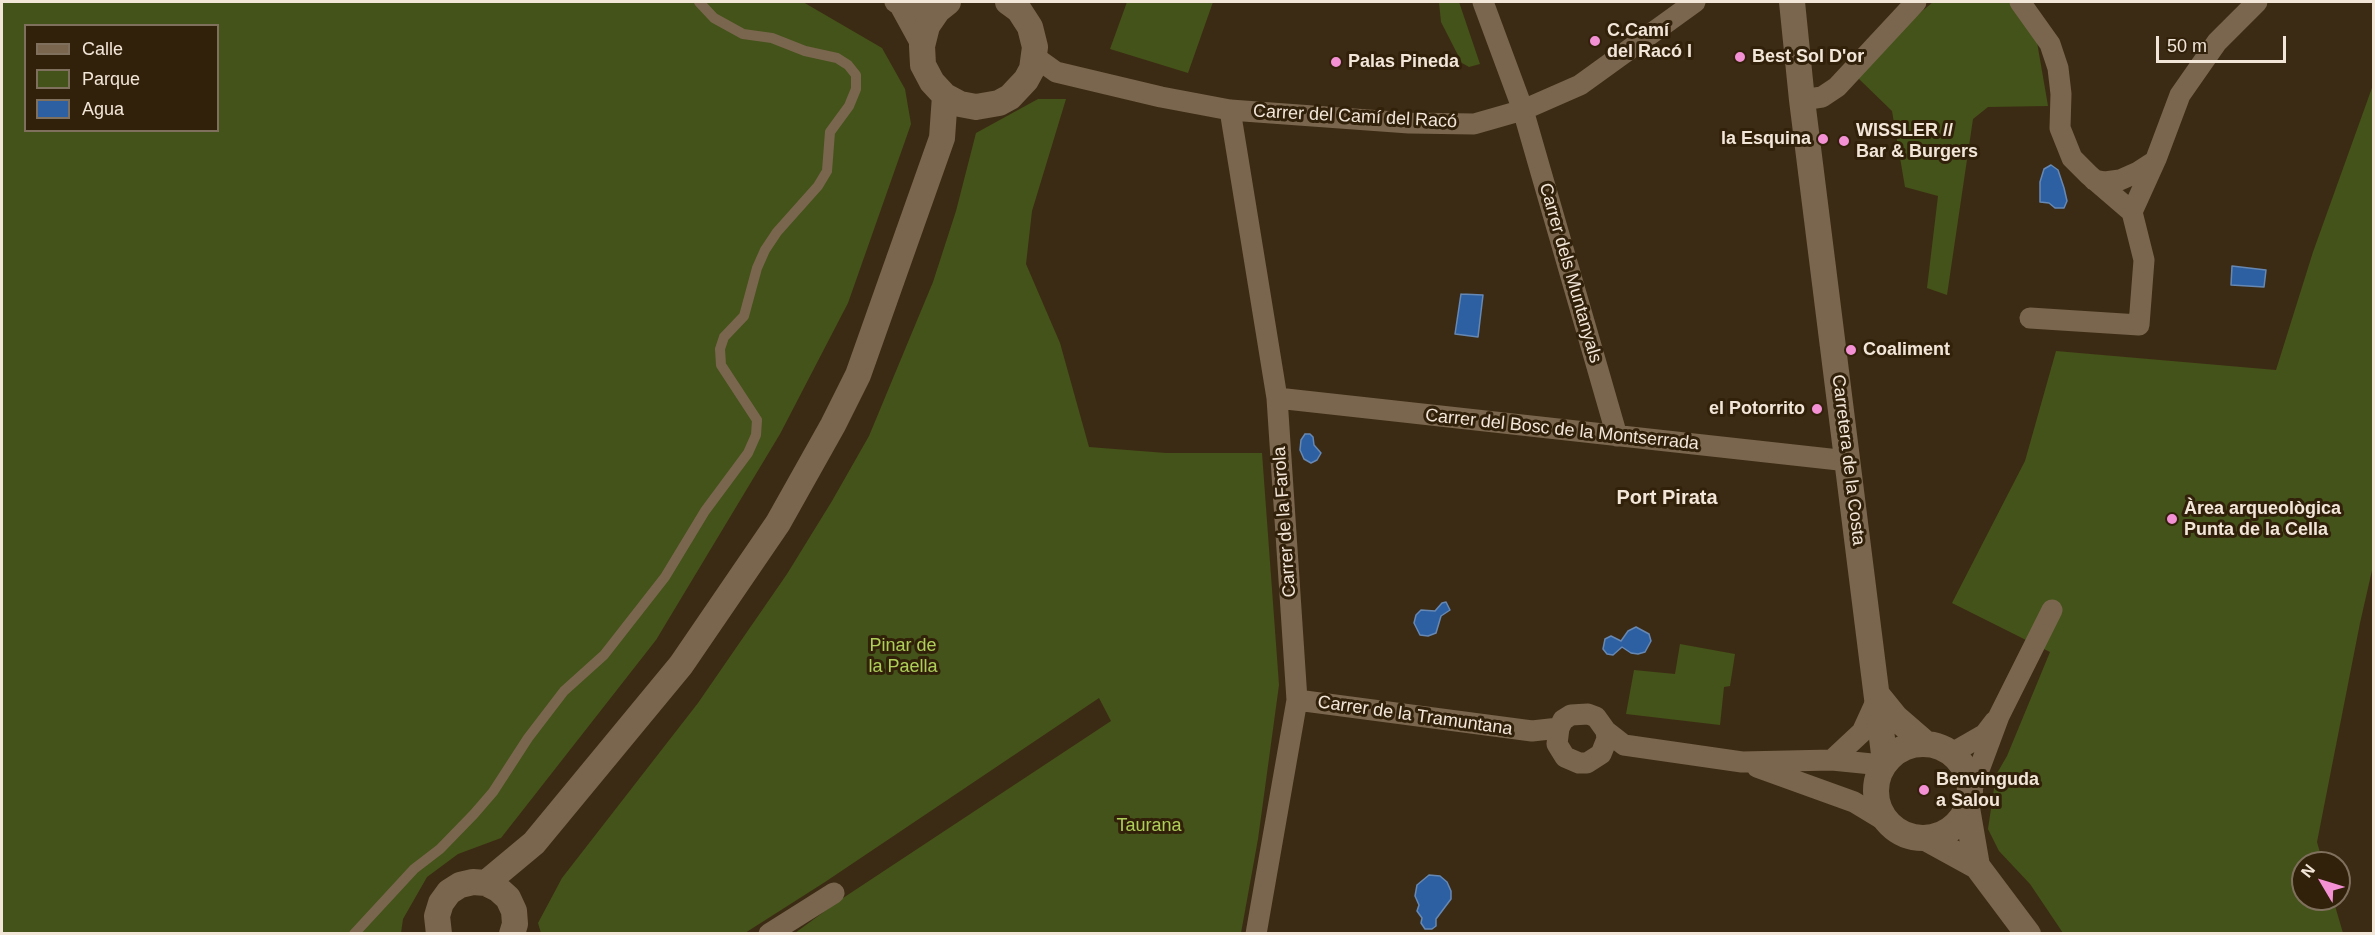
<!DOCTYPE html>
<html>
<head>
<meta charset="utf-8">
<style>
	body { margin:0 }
	#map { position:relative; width:2375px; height:935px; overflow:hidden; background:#3c2b14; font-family:Helvetica,sans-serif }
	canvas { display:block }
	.frame { position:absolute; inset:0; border:3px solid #f2e6d9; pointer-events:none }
	.legend { position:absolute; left:24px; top:24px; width:195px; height:108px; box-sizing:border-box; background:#32210a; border:2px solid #7f705d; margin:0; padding:8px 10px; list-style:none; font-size:18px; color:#f2e6d9 }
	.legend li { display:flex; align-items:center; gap:12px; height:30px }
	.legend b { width:30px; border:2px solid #7f705d }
	.north { position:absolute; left:2291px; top:851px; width:60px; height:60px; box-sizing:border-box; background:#32210a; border:2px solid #7f705d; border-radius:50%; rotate:308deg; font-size:16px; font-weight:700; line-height:24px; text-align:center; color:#f2e6d9 }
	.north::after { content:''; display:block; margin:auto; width:21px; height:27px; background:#f491d4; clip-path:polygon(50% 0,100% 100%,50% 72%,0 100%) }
	.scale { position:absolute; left:2156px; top:36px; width:130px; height:27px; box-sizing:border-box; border:3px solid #f2e6d9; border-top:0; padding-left:8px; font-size:18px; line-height:21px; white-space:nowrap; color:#f2e6d9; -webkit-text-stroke:4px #32210a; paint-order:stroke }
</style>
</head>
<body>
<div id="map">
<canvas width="2375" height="935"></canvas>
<div class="frame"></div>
<ul class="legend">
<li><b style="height:8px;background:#7a664e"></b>Calle</li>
<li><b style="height:16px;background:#445319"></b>Parque</li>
<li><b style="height:16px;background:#2c60a3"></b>Agua</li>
</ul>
<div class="north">N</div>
<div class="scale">50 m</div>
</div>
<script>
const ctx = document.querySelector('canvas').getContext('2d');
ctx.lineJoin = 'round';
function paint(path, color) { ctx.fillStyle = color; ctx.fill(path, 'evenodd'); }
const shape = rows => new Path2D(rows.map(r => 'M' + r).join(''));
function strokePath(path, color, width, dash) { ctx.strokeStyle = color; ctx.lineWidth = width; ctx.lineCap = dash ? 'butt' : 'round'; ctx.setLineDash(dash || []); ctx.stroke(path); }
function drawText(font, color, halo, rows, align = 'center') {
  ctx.font = font + ' Helvetica,sans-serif'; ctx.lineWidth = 6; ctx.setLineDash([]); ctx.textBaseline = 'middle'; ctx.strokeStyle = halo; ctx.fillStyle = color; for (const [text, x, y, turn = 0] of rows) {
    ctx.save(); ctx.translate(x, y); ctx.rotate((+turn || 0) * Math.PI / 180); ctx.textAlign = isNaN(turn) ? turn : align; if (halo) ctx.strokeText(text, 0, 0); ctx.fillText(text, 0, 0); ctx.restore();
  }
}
const green = shape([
	[2,2,803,2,882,48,905,89,911,124,848,303,780,434,656,640,501,838,458,854,427,877,403,919,401,933,2,933],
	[26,26,218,26,218,130,26,130],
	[1127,2,1213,2,1188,73,1110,49],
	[1439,2,1459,2,1480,64,1469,67,1462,63,1441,22],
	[1933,2,2013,2,2037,42,2048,106,1988,107,1973,119,1947,295,1927,288,1938,196,1905,187,1892,111,1858,78,1894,35],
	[2373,85,2373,566,2360,623,2317,842,2323,863,2303,863,2303,899,2333,899,2343,933,2063,933,2030,884,1999,851,1988,829,1996,775,2007,756,2050,652,1952,603,2025,461,2056,351,2276,370,2313,252],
	[1038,99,1066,99,1032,211,1026,264,1060,343,1089,447,1166,453,1262,453,1279,685,1258,839,1241,933,795,933,840,900,1111,721,1099,698,825,882,745,933,541,933,538,923,562,878,698,703,787,574,832,501,869,436,933,282,956,211,976,133],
	[1680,644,1735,654,1730,686,1724,687,1720,725,1626,714,1634,670,1675,674]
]);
const water = shape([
	[2051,165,2058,170,2064,188,2067,201,2064,208,2055,208,2049,203,2040,202,2040,182,2044,169,2051,165],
	[2232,266,2266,270,2264,287,2231,285,2232,266],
	[1461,294,1483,295,1478,337,1455,334,1461,294],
	[1305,434,1310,434,1313,437,1314,445,1321,453,1317,460,1311,463,1304,459,1300,450,1301,440,1305,434],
	[1446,602,1450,610,1441,616,1436,633,1428,636,1420,635,1414,623,1416,615,1421,610,1435,611,1442,603,1446,602],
	[1636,627,1649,634,1651,641,1645,652,1638,654,1631,653,1622,647,1613,655,1607,654,1603,649,1605,639,1611,636,1621,641,1628,631,1636,627],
	[1429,875,1440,876,1447,882,1451,891,1451,899,1436,919,1436,926,1432,929,1425,929,1421,923,1422,918,1417,911,1419,905,1415,896,1417,885,1429,875]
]);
const service = shape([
	[354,934,414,869,440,849,474,814,493,792,528,738,564,691,604,655,665,577,705,511,748,453,756,435,757,420,721,365,720,349,724,337,744,316,757,268,765,250,777,232,818,186,827,171,830,132,849,106,856,89,856,75,848,65,837,58,805,51,772,38,743,34,714,18,699,2]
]);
const minor = shape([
	[895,2,899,4,938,10],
	[1483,2,1523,110,1617,436],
	[2020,2,2050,44,2058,68,2061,94,2060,128,2072,158,2089,175,2132,212],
	[899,4,922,46],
	[1035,57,1056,72,1161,97,1230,110,1409,123,1474,124,1523,110,1580,85,1695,2],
	[1802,100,1822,97,1837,87,1916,2],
	[1230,110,1277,398,1297,700,1256,934],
	[2094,180,2105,182,2120,180,2138,172,2155,161],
	[2030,318,2139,325,2144,260,2132,212,2156,159,2180,95,2217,42,2257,2],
	[1277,398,1848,461],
	[1297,700,1532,731,1559,728],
	[1606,731,1607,739,1601,754,1587,763,1579,763,1565,757,1557,744,1559,728,1563,720,1571,715,1588,714,1596,717,1606,731,1624,745,1742,762,1832,760,1882,765],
	[1952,753,1985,734,1995,721],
	[1832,760,1862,732,1878,697],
	[1757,767,1854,802,1887,822],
	[1970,794,1999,716,2052,610],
	[769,934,834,893]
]);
const tertiary = shape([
	[948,2,938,10,927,26,922,46,923,65,932,82,945,96,960,104,976,107,999,103,1010,97,1026,80,1032,69,1035,47,1030,27,1019,10,1008,2],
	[1792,2,1802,100,1885,762],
	[1878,696,1895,717,1925,743],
	'1876 791a47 47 0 1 1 94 0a47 47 0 1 1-94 0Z',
	[1967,808,1977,866],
	[1926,838,1977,866,2028,934],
	[486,883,534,843,681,665,778,523,833,425,858,375,942,138,945,96],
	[439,934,437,916,441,903,449,892,460,885,473,882,486,883,498,889,508,898,514,911,515,924,512,934]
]);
const markers = [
	[1595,41,6,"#f491d4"],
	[1740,57,6,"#f491d4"],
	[1336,62,6,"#f491d4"],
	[1823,139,6,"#f491d4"],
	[1844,141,6,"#f491d4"],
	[1851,350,6,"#f491d4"],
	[1817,409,6,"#f491d4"],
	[2172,519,6,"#f491d4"],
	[1924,790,6,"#f491d4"]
];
const poiNames = [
	["C.Camí",1607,31],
	["del Racó I",1607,52],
	["Best Sol D'or",1752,57],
	["Palas Pineda",1348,62],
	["WISSLER //",1856,131],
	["Bar & Burgers",1856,152],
	["la Esquina",1811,139,"right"],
	["Coaliment",1863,350],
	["el Potorrito",1805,409,"right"],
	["Àrea arqueològica",2184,509],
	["Punta de la Cella",2184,530],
	["Benvinguda",1936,780],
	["a Salou",1936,801]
];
const streetNames = [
	["Carrer del Camí del Racó",1355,117,3],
	["Carrer dels Muntanyals",1570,273,74],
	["Carrer del Bosc de la Montserrada",1562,430,6],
	["Carretera de la Costa",1848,460,83],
	["Carrer de la Farola",1285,522,-94],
	["Carrer de la Tramuntana",1415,716,8]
];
const parkNames = [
	["Pinar de",903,646],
	["la Paella",903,667],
	["Taurana",1149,826]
];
const neighbourhoodNames = [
	["Port Pirata",1667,498]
];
paint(green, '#445319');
paint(water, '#2c60a3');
strokePath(water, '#6788b3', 1.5);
strokePath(service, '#7a664e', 10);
strokePath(minor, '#7a664e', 21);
strokePath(tertiary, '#7a664e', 26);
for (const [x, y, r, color] of markers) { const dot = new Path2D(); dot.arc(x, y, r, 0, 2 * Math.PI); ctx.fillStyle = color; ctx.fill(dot); strokePath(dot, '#32210a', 2); }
drawText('bold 18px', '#f2e6d9', '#32210a', poiNames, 'left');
drawText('18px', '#f2e6d9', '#32210a', streetNames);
drawText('18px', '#aed059', '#32210a', parkNames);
drawText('bold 20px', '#f2e6d9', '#32210a', neighbourhoodNames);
</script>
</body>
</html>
